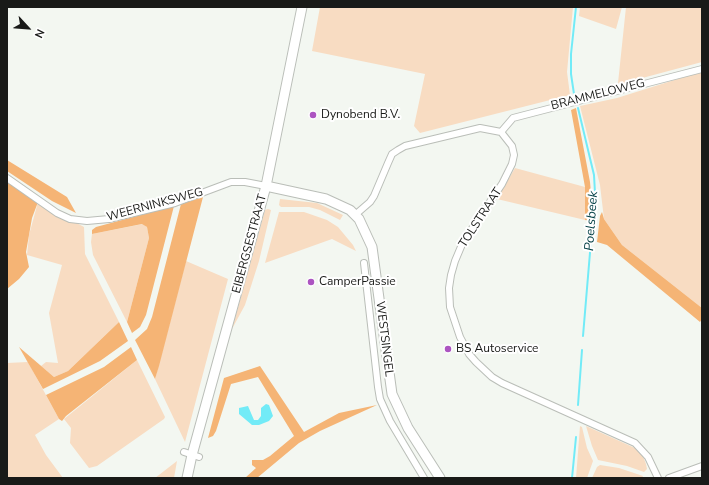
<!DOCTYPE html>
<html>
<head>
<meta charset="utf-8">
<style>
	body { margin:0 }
	#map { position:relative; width:709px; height:485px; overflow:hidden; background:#f3f7f1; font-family:"Nunito Sans",sans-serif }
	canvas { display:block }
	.frame { position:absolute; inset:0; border:8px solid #191a18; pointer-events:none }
	.north { position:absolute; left:8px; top:8px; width:40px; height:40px; -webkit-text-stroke:3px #fff; paint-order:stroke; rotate:116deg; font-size:11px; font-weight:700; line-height:16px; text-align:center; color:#191a18 }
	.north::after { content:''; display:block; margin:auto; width:14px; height:18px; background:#191a18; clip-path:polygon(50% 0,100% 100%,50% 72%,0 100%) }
</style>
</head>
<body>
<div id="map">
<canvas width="709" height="485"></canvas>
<div class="frame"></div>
<div class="north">N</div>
</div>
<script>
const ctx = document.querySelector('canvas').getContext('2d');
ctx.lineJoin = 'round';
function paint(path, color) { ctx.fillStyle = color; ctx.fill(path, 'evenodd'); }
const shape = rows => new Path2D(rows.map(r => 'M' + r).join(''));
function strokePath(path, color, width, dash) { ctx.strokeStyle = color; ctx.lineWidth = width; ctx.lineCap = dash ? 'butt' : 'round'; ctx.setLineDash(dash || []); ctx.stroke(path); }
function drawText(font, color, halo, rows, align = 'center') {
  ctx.font = font + ' "Nunito Sans",sans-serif'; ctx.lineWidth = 4; ctx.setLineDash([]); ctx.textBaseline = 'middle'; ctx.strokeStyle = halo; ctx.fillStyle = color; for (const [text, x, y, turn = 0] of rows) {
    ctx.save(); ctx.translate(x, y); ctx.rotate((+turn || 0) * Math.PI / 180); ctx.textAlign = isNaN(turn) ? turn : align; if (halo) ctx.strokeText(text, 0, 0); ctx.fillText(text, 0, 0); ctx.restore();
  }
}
const green = shape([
	[320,7,573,7,567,72,570,95,420,133,414,126,425,74,312,51],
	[580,7,622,7,616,29,579,16],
	[626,7,702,7,702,62,620,84,618,83],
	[700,72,702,74,702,308,622,245,604,219,600,185,580,106,617,98],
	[515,168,585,187,585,220,497,199],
	[280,199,317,203,343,215,340,220,320,210,309,207,281,207,279,205],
	[38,202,84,227,85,254,119,322,68,371,54,377,41,366,46,362,58,363,49,313,62,265,27,255,29,235],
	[268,209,271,210,259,261,245,305,232,329,265,210],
	[279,212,304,212,327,220,338,227,353,245,356,251,332,239,265,263],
	[143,224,147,227,149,238,127,322,93,255,91,242,92,234],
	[186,261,228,279,185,442,155,379],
	[137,360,165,417,164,419,97,466,89,468,70,443,71,428,64,419],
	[28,362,59,419,35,435,46,455,63,478,7,478,7,363],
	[580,426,582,427,587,448,593,461,587,478,576,478],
	[586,426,635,448,643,456,646,464,647,469,644,472,627,466,598,460,592,446],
	[177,461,174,478,155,478],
	[600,465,619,468,643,476,642,478,592,478,597,467]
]);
const forest = shape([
	[576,108,590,182,592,204,590,221,585,220,585,187,571,110],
	[7,160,67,197,76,213,52,201,7,171],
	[7,180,38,202,32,218,26,252,29,267,19,279,7,289],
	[203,197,159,366,155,379,135,340,147,329,152,317,181,204],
	[174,206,146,315,140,327,132,333,127,322,149,238,147,227,142,224,92,234,92,230,96,227],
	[602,212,604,219,622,245,702,308,702,319,700,322,607,245,597,242,600,216],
	[119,322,128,341,100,361,43,389,19,347,54,377,68,371],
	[131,347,137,360,66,416,62,421,59,419,46,395,104,367],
	[260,366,304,432,339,413,377,405,320,431,299,443,257,478,245,478,256,468,252,465,252,460,263,460,270,456,294,436,258,377,231,384,216,431,213,436,208,438,224,378]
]);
const water = shape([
	[266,404,269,405,273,416,269,421,259,425,252,425,239,414,239,408,248,406,254,420,258,420,261,416,261,408]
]);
const stream = shape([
	[574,94,571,74,571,54,576,7],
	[578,108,594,175,595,193,583,336],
	[578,405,582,350],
	[572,478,576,437]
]);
const minor = shape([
	[501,132,513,118,702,69],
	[7,178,57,213,70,219,87,221,109,219,175,203,231,182,245,182,266,186],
	[355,215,370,202,374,196,388,163,392,154,398,150,405,146,480,128,501,132,512,146,514,155,512,164,502,184,463,242,455,261,451,275,449,288,450,307,460,337,469,354,476,362,492,377,502,383,635,443,648,457,658,478],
	[364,263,378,387,380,399,390,421,424,478],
	[184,452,199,457],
	[669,478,702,466]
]);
const secondary = shape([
	[266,186,326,199,350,210,359,219,372,247,392,394,408,428,440,478],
	[187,478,192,455,266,186,302,7]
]);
const markers = [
	[313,115,4,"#ac54c1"],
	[311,282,4,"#ac54c1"],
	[448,349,4,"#ac54c1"]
];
const streetNames = [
	["BRAMMELOWEG",598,95,-14],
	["WEERNINKSWEG",155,205,-15],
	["TOLSTRAAT",481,218,-57],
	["EIBERGSESTRAAT",250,244,-75],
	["WESTSINGEL",384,339,83]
];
const poiNames = [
	["Dynobend B.V.",321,115],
	["CamperPassie",319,282],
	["BS Autoservice",456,349]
];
const waterNames = [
	["Poelsbeek",592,221,-86]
];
paint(green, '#f8dcc2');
paint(forest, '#f5b475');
paint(water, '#72ebf7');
strokePath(stream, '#72ebf7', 2);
strokePath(minor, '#babeb8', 8);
strokePath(secondary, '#babeb8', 11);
strokePath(minor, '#fff', 6);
strokePath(secondary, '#fff', 9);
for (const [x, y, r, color] of markers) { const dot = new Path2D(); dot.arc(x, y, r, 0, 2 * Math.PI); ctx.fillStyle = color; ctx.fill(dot); strokePath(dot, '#fff', 1.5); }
drawText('12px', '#191a18', '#fff', streetNames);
drawText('12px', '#191a18', '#fff', poiNames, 'left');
drawText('italic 13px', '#023f44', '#fff', waterNames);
</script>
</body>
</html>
